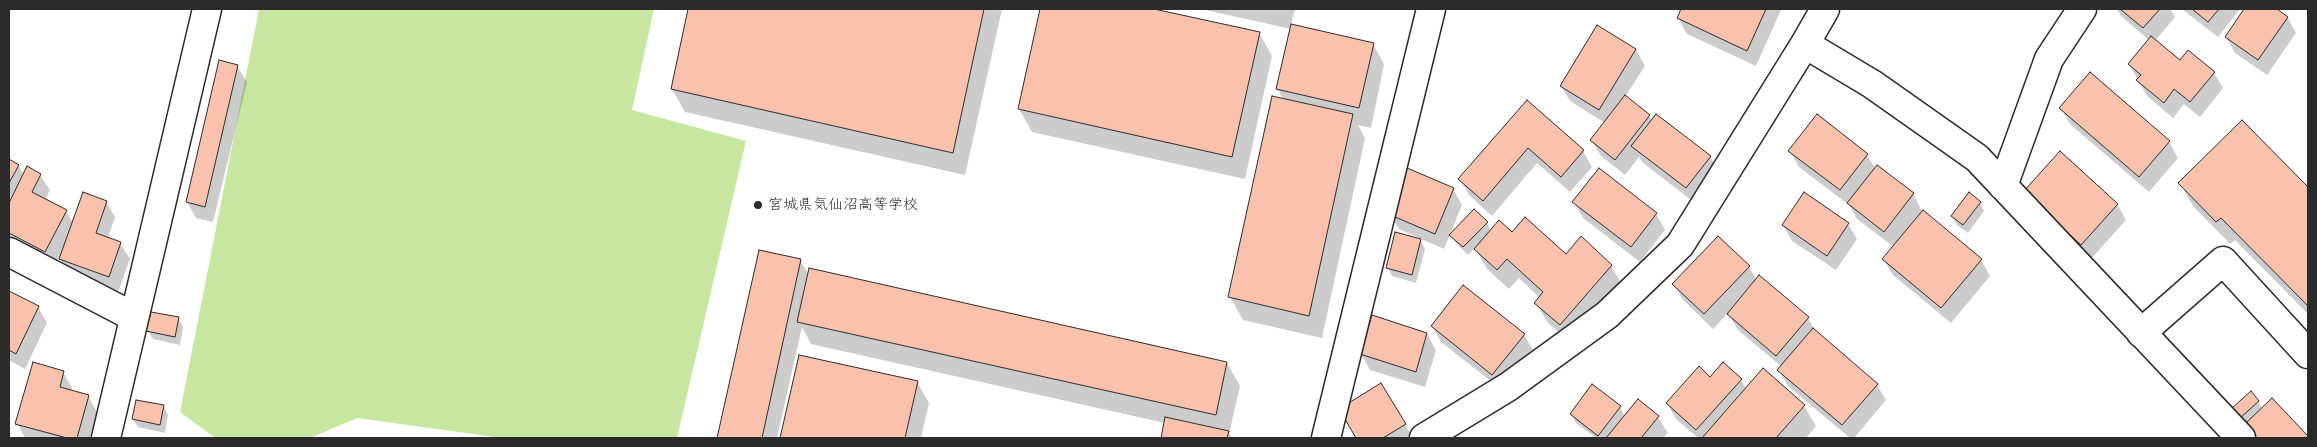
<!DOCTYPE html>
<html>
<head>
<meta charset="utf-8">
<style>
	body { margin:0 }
	#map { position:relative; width:2317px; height:447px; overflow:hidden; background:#fff; font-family:"Patrick Hand",sans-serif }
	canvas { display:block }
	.frame { position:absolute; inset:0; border:10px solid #2b2b2b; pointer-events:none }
</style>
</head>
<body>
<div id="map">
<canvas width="2317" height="447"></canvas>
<div class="frame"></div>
</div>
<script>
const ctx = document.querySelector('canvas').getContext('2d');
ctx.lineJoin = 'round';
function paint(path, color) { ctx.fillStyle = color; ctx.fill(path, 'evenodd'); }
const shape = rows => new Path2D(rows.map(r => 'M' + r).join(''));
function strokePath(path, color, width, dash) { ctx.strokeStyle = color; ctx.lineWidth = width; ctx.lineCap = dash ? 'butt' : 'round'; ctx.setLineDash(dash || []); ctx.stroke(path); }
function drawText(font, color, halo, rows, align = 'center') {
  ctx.font = font + ' "Patrick Hand","Klee One",sans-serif'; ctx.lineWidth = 4; ctx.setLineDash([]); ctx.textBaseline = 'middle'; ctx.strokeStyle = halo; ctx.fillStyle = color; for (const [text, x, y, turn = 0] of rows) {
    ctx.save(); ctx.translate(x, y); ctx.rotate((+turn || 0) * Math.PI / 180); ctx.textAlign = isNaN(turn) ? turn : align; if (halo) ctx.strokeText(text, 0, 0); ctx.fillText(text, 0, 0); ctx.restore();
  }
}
const green = shape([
	[259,9,654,9,632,110,746,141,677,438,502,438,357,418,310,438,215,438,180,412]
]);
const shadow = shape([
	[690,9,1002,9,965,175,685,112,672,89],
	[1041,9,1148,9,1259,33,1272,56,1245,179,1032,132,1019,109],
	[1201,9,1295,9,1291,25,1373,44,1384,64,1371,128,1358,125,1365,138,1322,338,1243,320,1230,297,1284,100,1277,89,1291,29],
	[1682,9,1781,9,1781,10,1756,66,1687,34,1678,18],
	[2117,9,2170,9,2175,17,2155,41,2180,61,2214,73,2223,88,2200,117,2184,104,2173,118,2147,96,2129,64,2149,40,2121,16],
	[2182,9,2240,9,2218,37],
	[2246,9,2274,9,2287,17,2296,33,2267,75,2235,53,2226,37],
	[1597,26,1636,50,1645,66,1625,97,1649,116,1652,121,1710,156,1719,172,1695,203,1642,162,1639,157,1625,175,1601,156,1591,140,1605,123,1570,101,1561,86],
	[237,66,247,82,213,222,196,218,187,202],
	[2091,74,2169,142,2178,158,2149,192,2070,124,2061,108],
	[1527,102,1583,151,1592,167,1570,192,1537,163,1492,216,1469,195,1460,179],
	[2242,121,2308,188,2308,314,2235,240,2230,244,2193,206,2180,183],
	[1790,151,1867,155,1875,168,1913,194,1922,211,1981,260,1990,276,1951,323,1893,275,1883,259,1894,247,1857,219,1849,205,1799,167],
	[9,161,18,165,24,176,40,175,50,190,45,200,66,211,73,223,106,202,115,217,108,238,120,243,130,259,118,292,69,275,59,257,54,267,9,244],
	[1453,189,1462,205,1444,249,1399,229,1390,214],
	[2024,192,2117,204,2126,220,2090,260],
	[1574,202,1656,214,1665,230,1640,262,1583,218],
	[1980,203,1984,211,1968,233,1957,225,1952,216],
	[1487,223,1491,231,1512,234,1566,256,1581,238,1611,266,1623,286,1572,344,1548,323,1536,303,1540,298,1519,278,1509,289,1487,269,1475,248,1468,255,1456,243,1451,235],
	[1848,224,1857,239,1836,270,1792,241,1783,225],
	[1420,239,1425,249,1416,283,1392,276,1388,268],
	[760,251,800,260,809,275,1227,363,1240,386,1229,434,1232,438,1162,438,1165,423,811,344,802,327,777,438,718,438],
	[1749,267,1757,281,1760,277,1808,318,1817,334,1877,385,1886,400,1854,438,1850,438,1788,386,1779,370,1782,367,1738,330,1728,313,1713,329,1683,300,1674,284],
	[9,293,38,307,47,323,25,369,9,360],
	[1372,317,1427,334,1436,350,1425,387,1370,370,1361,354],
	[178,318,183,327,180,345,153,339,148,331],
	[1432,326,1524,335,1533,350,1502,390,1441,342],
	[800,356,917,382,929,403,921,438,781,438],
	[1723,364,1741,380,1746,389,1763,370,1804,406,1816,426,1806,438,1698,438,1676,419,1667,403,1710,378],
	[63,372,72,388,71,391,88,396,97,412,90,438,25,438,17,423],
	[2251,393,2263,409,2272,400,2308,438,2253,438,2239,417],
	[1638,400,1658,417,1668,433,1663,438,1596,438,1576,423,1571,414,1620,407,1625,417],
	[164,407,168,415,165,433,138,427,133,419],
	[1340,410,1405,424,1413,438,1357,438]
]);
const building = shape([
	[688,9,984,9,953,153,671,89,688,9],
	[1040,9,1154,9,1260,32,1232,157,1018,109,1040,9],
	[1681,9,1766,9,1747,51,1677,18,1681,9],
	[2120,9,2160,9,2143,28,2120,9],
	[2192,9,2219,9,2208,22,2192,9],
	[2244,9,2277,9,2288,17,2258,60,2225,37,2244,9],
	[1291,24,1374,43,1359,108,1276,89,1291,24],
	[1597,25,1636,49,1599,110,1560,86,1597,25],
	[2151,36,2180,60,2188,50,2215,72,2190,102,2174,89,2164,103,2136,80,2141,75,2128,64,2151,36],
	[219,60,238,65,205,207,186,202,219,60],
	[2090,72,2170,141,2139,177,2059,108,2090,72],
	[1625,95,1650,115,1615,160,1590,140,1625,95],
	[1272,96,1353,114,1309,316,1228,297,1272,96],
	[1527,100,1584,150,1561,177,1528,148,1483,201,1458,179,1527,100],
	[1656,114,1711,156,1686,188,1631,146,1656,114],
	[1817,114,1868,154,1840,190,1788,151,1817,114],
	[2242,120,2308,187,2308,306,2221,218,2216,222,2178,183,2242,120],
	[2060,151,2118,204,2081,245,2023,192,2060,151],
	[9,159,19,165,9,183,9,159],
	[1877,165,1914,193,1884,232,1847,203,1877,165],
	[27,166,41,174,32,192,67,210,45,252,9,233,9,203,27,166],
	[1407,168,1454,188,1435,234,1388,214,1407,168],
	[1599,168,1657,213,1631,247,1572,202,1599,168],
	[83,192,107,201,96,233,121,242,109,277,59,259,83,192],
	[1804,192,1849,223,1827,256,1782,225,1804,192],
	[1969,192,1981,202,1963,225,1951,216,1969,192],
	[1474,209,1488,222,1463,247,1449,235,1474,209],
	[1923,210,1982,259,1941,308,1882,259,1923,210],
	[1525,217,1566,254,1581,236,1612,265,1560,325,1534,303,1543,292,1507,259,1497,270,1474,249,1499,220,1512,232,1525,217],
	[1395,232,1421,239,1412,275,1386,268,1395,232],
	[1718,236,1750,266,1704,314,1672,284,1718,236],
	[759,250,801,259,762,438,717,438,759,250],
	[809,268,1227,362,1216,415,797,322,809,268],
	[1759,275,1809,317,1776,356,1727,314,1759,275],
	[1463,285,1525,334,1492,375,1431,326,1463,285],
	[9,291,39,306,16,354,9,350,9,291],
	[151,312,179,317,175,337,146,331,151,312],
	[1372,315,1427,333,1416,372,1360,354,1372,315],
	[1813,328,1878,384,1842,425,1777,370,1813,328],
	[799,355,918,381,905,438,780,438,799,355],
	[33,362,64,371,60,387,89,395,77,438,67,438,15,424,33,362],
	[1723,362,1742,379,1696,430,1666,403,1699,366,1710,377,1723,362],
	[1763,368,1805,405,1776,438,1702,438,1763,368],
	[1381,383,1406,424,1383,438,1356,438,1339,409,1381,383],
	[1592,384,1621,406,1598,436,1570,414,1592,384],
	[2251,391,2259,401,2240,418,2232,408,2251,391],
	[2272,398,2308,436,2308,438,2257,438,2244,425,2272,398],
	[1638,399,1659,416,1641,438,1606,438,1638,399],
	[136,400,164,405,160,425,132,419,136,400],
	[1165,417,1229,431,1227,438,1161,438,1165,417]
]);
const minor = shape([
	[1805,44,1872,84,1977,158,2241,438],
	[2003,186,2049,59,2082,9],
	[9,252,134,317],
	[2141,333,2223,261,2308,354],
	[106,438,207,9],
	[1326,438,1431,9],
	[1424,438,1508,387,1607,315,1680,245,1805,44,1825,9]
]);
const markers = [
	[758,205,5,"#2b2b2b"]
];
const poiNames = [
	["宮城県気仙沼高等学校",768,205]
];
paint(green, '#c7e7a0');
paint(shadow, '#0003');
paint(building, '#fac2ad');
strokePath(building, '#2b2b2b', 1);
strokePath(minor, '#2b2b2b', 31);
strokePath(minor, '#fff', 28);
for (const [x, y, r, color] of markers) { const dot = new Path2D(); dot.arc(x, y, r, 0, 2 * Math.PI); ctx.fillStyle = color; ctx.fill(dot); strokePath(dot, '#fff', 2); }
drawText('15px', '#2b2b2b', '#fff', poiNames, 'left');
</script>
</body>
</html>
